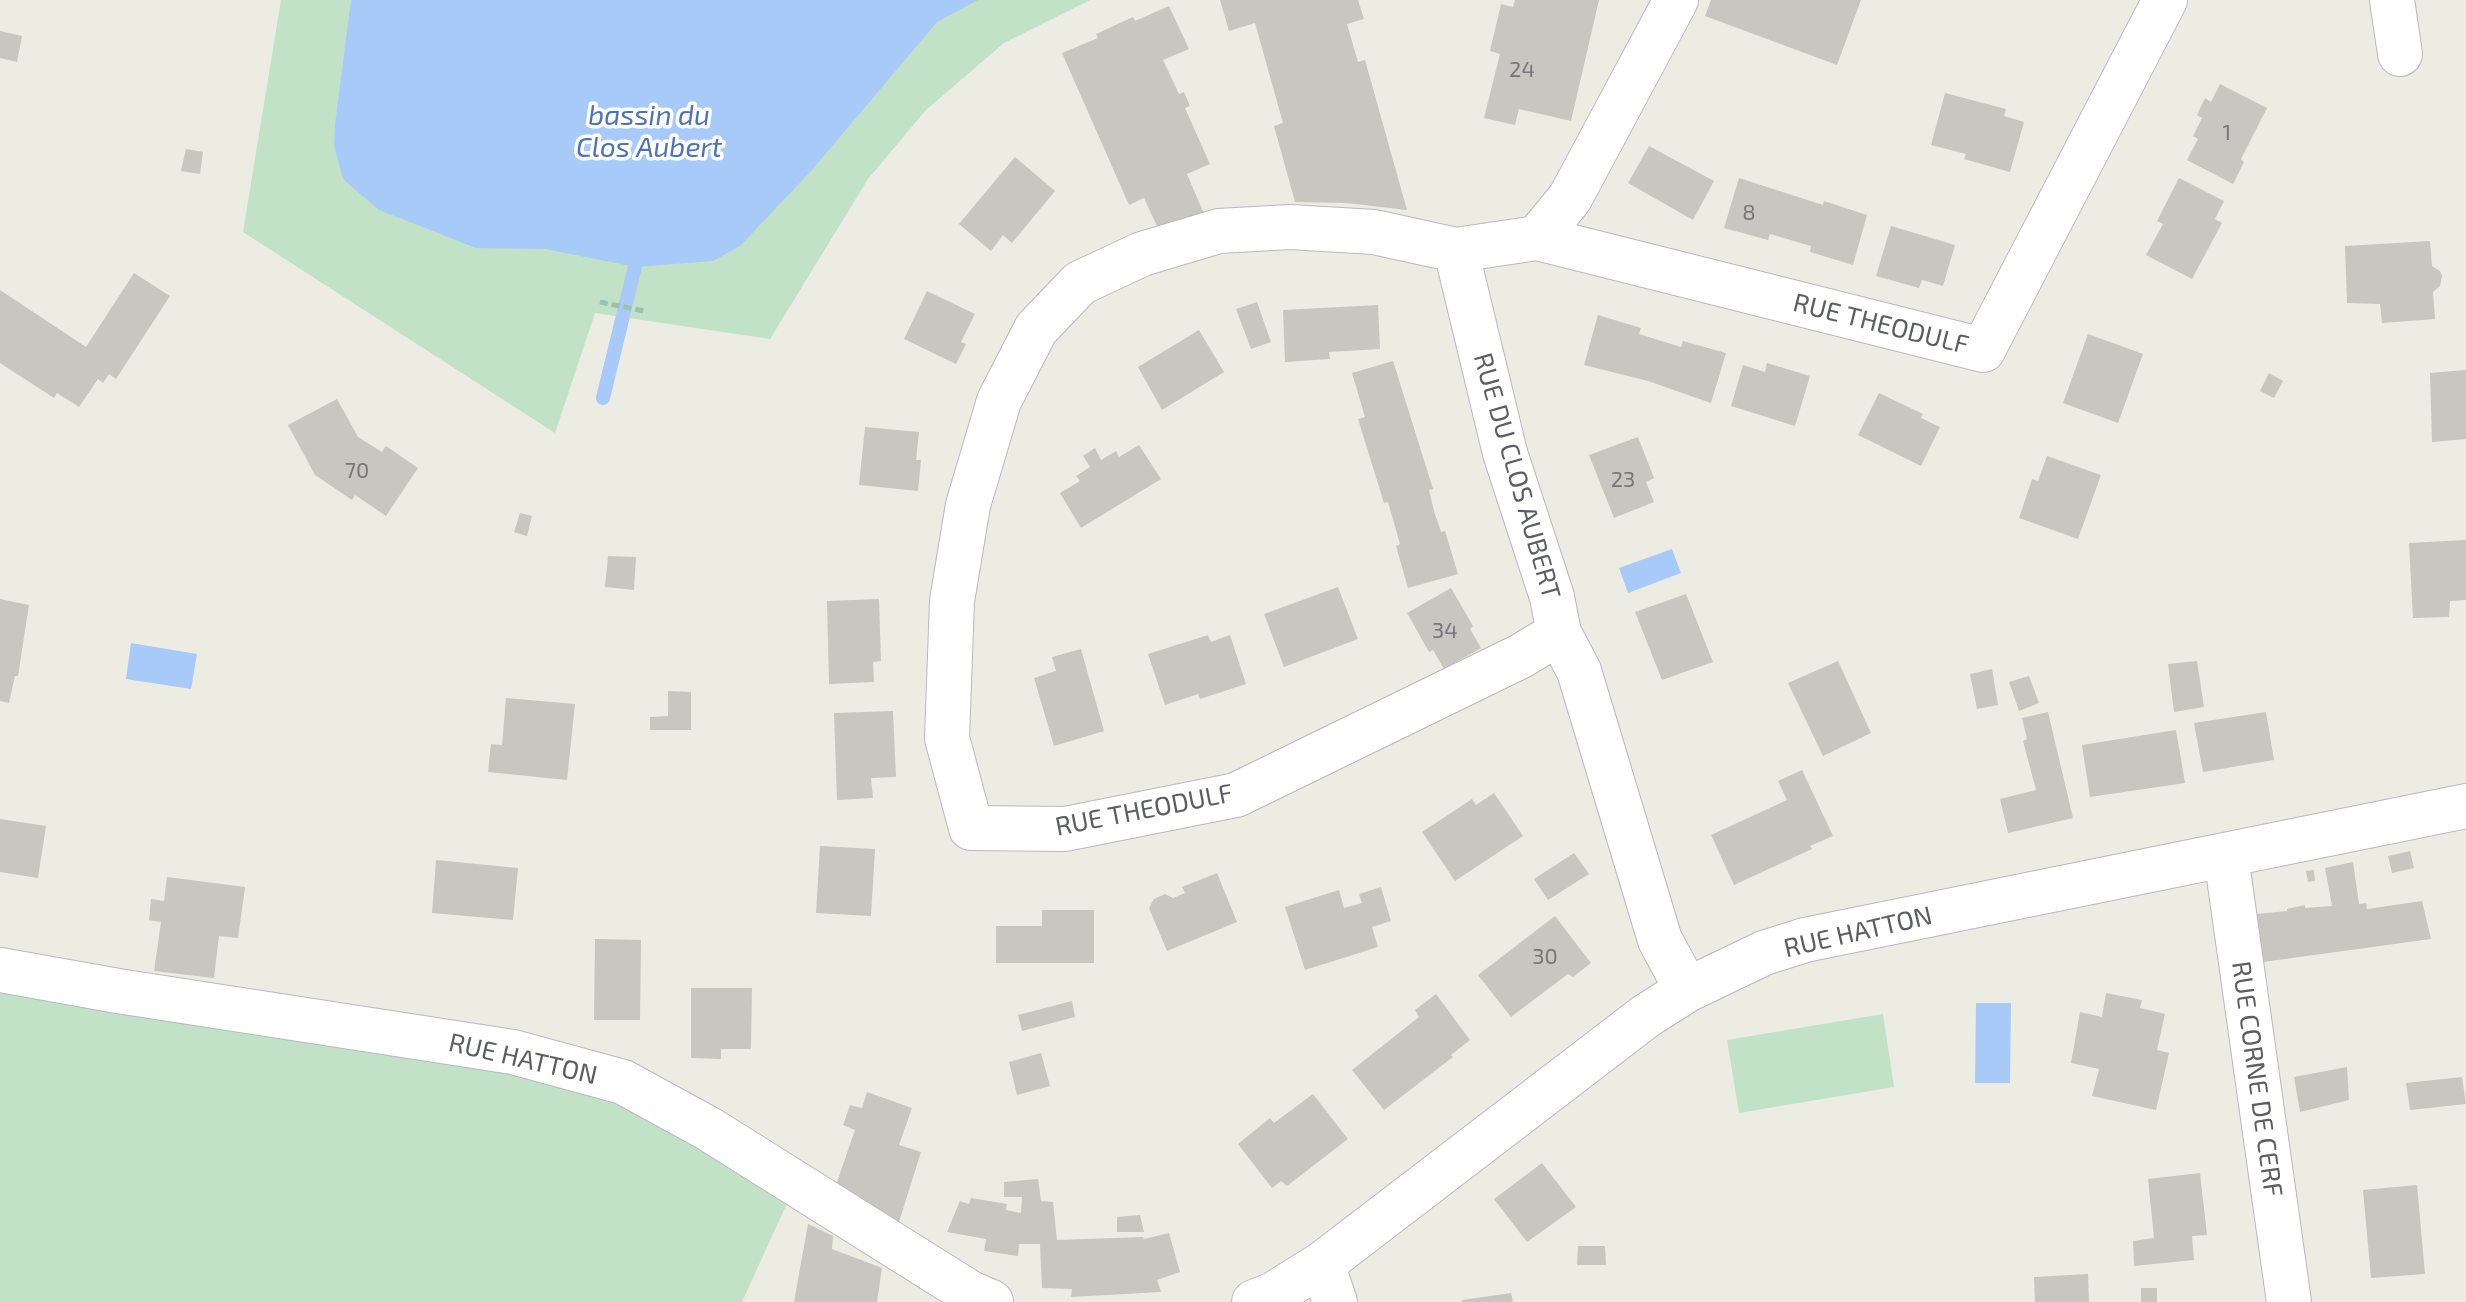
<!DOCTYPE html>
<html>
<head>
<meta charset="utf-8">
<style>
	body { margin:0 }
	canvas { display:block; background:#ecece3 }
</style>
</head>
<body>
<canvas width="2466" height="1302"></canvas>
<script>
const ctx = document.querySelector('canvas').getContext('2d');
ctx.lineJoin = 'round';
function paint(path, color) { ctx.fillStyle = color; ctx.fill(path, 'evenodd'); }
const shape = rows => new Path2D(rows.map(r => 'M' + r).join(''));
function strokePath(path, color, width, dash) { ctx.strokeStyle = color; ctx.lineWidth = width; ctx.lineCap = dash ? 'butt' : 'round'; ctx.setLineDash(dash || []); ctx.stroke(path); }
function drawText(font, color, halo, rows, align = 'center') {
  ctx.font = font + ' "Exo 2",sans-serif'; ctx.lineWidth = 7; ctx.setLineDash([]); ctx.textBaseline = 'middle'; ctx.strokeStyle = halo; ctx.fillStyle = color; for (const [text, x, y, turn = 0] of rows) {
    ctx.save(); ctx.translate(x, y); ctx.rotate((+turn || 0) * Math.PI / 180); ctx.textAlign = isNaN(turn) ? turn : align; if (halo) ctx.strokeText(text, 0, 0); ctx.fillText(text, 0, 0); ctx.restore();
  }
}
const green = shape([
	[281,0,1090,0,1004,43,926,110,868,179,770,339,595,313,555,433,243,232],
	[0,993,564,1062,789,1199,742,1302,0,1302],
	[1883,1014,1894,1087,1739,1113,1727,1040]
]);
const water = shape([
	[351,0,978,0,937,22,812,170,740,246,713,261,636,267,545,249,476,248,379,210,343,179,334,145,335,125],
	[1672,549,1681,573,1628,593,1619,568],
	[131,643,197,654,191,689,126,679],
	[1976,1003,2011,1003,2010,1083,1975,1083]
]);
const stream = shape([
	[603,398,639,250]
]);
const building = shape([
	[1220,0,1358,0,1364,19,1347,24,1358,62,1365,60,1407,210,1346,203,1295,202,1274,126,1283,123,1255,23,1229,31],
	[1515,0,1599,0,1571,121,1519,109,1515,125,1484,118,1500,54,1490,51,1501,4,1513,7],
	[1711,0,1861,0,1837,65,1705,16],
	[1169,6,1189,49,1163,60,1179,94,1184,92,1190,106,1185,108,1210,164,1187,174,1204,214,1157,226,1144,198,1129,205,1062,53,1098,38,1096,34,1133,17,1135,21],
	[0,31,22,36,17,62,0,58],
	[2220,84,2267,108,2241,159,2244,162,2233,184,2187,160,2198,139,2193,136,2202,118,2197,115,2205,98,2211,102],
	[1945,93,2006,109,2004,116,2024,122,2010,172,1964,159,1966,154,1931,145],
	[1649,146,1714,181,1693,220,1628,183],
	[186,149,203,152,200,174,181,171],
	[1015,157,1055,191,1012,243,1003,235,991,251,959,224],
	[1739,178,1823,205,1824,201,1867,215,1853,265,1810,252,1811,246,1770,234,1768,240,1724,228],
	[2179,178,2224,201,2215,219,2222,223,2192,279,2146,255,2163,224,2157,221],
	[1891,226,1955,245,1943,286,1922,280,1919,288,1876,276],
	[2430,241,2432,266,2440,271,2442,276,2440,286,2433,292,2435,319,2382,323,2380,304,2347,303,2345,246],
	[134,273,170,296,116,379,109,374,103,383,98,379,79,407,57,393,54,398,0,363,0,290,86,347],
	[927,291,975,314,961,342,966,344,956,364,904,339],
	[1257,302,1271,342,1251,349,1236,309],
	[1378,305,1380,349,1329,352,1330,359,1285,362,1283,310],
	[1598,315,1641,328,1639,334,1681,347,1683,341,1726,353,1711,403,1648,381,1584,365],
	[1199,330,1224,372,1162,410,1138,367],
	[2088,334,2143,354,2118,423,2063,403],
	[1393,361,1433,489,1429,490,1434,511,1441,532,1445,531,1458,574,1408,588,1396,546,1400,544,1388,502,1384,503,1358,419,1365,417,1352,373],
	[1767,363,1810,376,1795,426,1731,406,1743,365,1765,372],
	[2466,370,2466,439,2432,442,2430,373],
	[2269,373,2283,381,2274,398,2260,391],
	[1879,393,1923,414,1921,418,1940,427,1921,466,1858,435],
	[337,399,358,437,382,452,386,446,418,468,386,516,355,495,352,500,315,475,288,425],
	[865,427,919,432,916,460,921,460,918,491,859,485],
	[1638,437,1654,478,1646,482,1654,502,1614,518,1589,455],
	[1139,445,1161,479,1081,528,1060,493,1080,481,1076,476,1090,467,1083,456,1095,448,1101,460,1116,451,1119,457],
	[2047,456,2101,475,2078,539,2019,518,2032,479,2038,481],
	[520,513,532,516,527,536,514,532],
	[2466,540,2466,600,2450,601,2449,617,2413,618,2409,543],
	[608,556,636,557,634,590,605,587],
	[1338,587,1358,639,1284,667,1264,614],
	[1451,588,1473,626,1470,629,1481,648,1444,669,1433,650,1429,652,1407,613],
	[1686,594,1713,662,1662,680,1635,612],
	[0,599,29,605,18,676,15,676,9,703,0,701],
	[879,599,881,661,873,662,874,682,829,684,827,601],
	[1208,635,1211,642,1230,635,1246,684,1200,699,1198,694,1165,705,1148,654],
	[1081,649,1104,731,1054,746,1034,678,1056,671,1052,657],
	[1838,661,1871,733,1823,756,1788,683],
	[2197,661,2204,707,2174,712,2168,664],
	[1992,669,1998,705,1977,709,1970,674],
	[2029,676,2039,703,2019,711,2009,682],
	[668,691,691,692,691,730,650,730,650,717,668,716],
	[506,698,575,704,567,780,488,772,491,744,502,745],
	[893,711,896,777,871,778,873,798,837,800,834,713],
	[2048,712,2073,818,2008,833,2000,799,2036,790,2023,741,2027,739,2022,718],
	[2266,712,2274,760,2203,772,2194,723],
	[2176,730,2185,783,2090,797,2082,745],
	[1802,770,1833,836,1810,846,1812,849,1734,885,1711,835,1787,800,1778,781],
	[1494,793,1523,836,1455,881,1422,832,1472,799,1476,805],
	[0,819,46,826,38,878,0,872],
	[820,846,875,849,871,916,816,913],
	[2410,851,2414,868,2392,873,2388,856],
	[1574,853,1589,874,1548,900,1534,879],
	[436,860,518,868,513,920,432,913],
	[2353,862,2359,904,2366,903,2367,909,2422,901,2431,939,2263,962,2257,934,2260,933,2257,914,2287,911,2287,909,2305,905,2305,908,2332,906,2325,868],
	[2314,870,2315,881,2308,882,2306,871],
	[1217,873,1237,922,1167,951,1149,908,1154,899,1165,894,1173,898,1185,893,1182,887],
	[167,877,245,887,238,938,219,936,214,978,154,971,161,922,149,920,151,899,164,901],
	[1381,887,1391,921,1372,927,1378,947,1305,970,1285,907,1339,890,1344,908,1362,903,1359,894],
	[1042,910,1094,910,1094,963,996,963,996,926,1042,926],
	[1555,916,1591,963,1573,977,1568,974,1511,1017,1478,975],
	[595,939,641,940,640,1020,594,1020],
	[691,988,752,988,751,1049,721,1049,721,1059,691,1058],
	[2106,993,2142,1000,2140,1008,2165,1014,2157,1050,2169,1053,2156,1110,2092,1096,2099,1069,2071,1063,2080,1012,2102,1017],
	[1436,994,1470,1040,1451,1055,1453,1057,1384,1110,1352,1070,1419,1017,1415,1010],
	[1072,1001,1075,1017,1022,1031,1018,1015],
	[1041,1053,1050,1086,1017,1095,1009,1062],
	[2347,1067,2349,1100,2300,1112,2294,1077],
	[2462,1077,2466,1104,2410,1110,2406,1083],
	[867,1092,912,1108,899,1145,921,1152,899,1222,836,1185,855,1130,843,1125,850,1105,862,1108],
	[1313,1094,1348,1139,1287,1186,1281,1181,1272,1188,1238,1144,1270,1118,1274,1123],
	[1542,1163,1576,1207,1527,1242,1494,1199],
	[2200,1173,2207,1235,2192,1236,2194,1260,2134,1266,2133,1241,2154,1238,2148,1179],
	[1038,1179,1041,1201,1053,1202,1057,1240,1143,1237,1144,1239,1169,1233,1180,1272,1157,1280,1161,1292,1071,1297,1072,1289,1042,1288,1040,1244,1019,1244,1018,1256,984,1251,986,1239,947,1232,960,1201,969,1204,971,1198,1007,1204,1006,1210,1021,1213,1022,1197,1004,1197,1004,1182],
	[2417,1185,2425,1274,2371,1278,2363,1190],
	[1140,1215,1144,1232,1117,1232,1117,1217],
	[808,1224,833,1236,832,1249,882,1268,877,1302,794,1302],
	[1578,1246,1605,1246,1606,1265,1577,1265],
	[2088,1274,2089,1302,2035,1302,2034,1277],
	[2141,1288,2157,1288,2157,1302,2141,1302],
	[1511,1293,1513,1302,1462,1302,1462,1300]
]);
const path = shape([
	[600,302,644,311]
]);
const minor = shape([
	[1676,0,1570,198,1537,238,1456,250,1505,453,1552,597,1559,633,1579,671,1660,940,1687,990],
	[2392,0,2400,54],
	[1537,238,1983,350,2165,0],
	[1456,250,1374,232,1290,227,1219,231,1142,254,1080,283,1036,329,999,401,968,505,952,601,947,738,971,828,1065,829,1236,795,1521,656,1559,633],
	[2226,856,2289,1302],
	[0,970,118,991,513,1052,623,1082,709,1129,970,1293,991,1302],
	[1322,1264,1335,1302],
	[1254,1302,1274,1294,1322,1264,1646,1016,1687,990,1764,953,1805,940,2466,806]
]);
const numberNames = [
	["24",1522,70],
	["1",2227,133],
	["8",1749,213],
	["70",357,471],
	["23",1623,480],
	["34",1445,631],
	["30",1545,957]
];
const streetNames = [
	["RUE THEODULF",1881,324,14],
	["RUE DU CLOS AUBERT",1517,476,74],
	["RUE THEODULF",1144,810,-11],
	["RUE HATTON",1858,932,-13],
	["RUE HATTON",523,1059,13],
	["RUE CORNE DE CERF",2257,1079,82]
];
const waterNames = [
	["bassin du",649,116],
	["Clos Aubert",649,148]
];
paint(green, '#c1e2c6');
paint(water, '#a8caf8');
strokePath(stream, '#a8caf8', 14);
paint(building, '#c8c6c0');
strokePath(minor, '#b8b9be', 46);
strokePath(path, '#9bc2ac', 5, [8, 4]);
strokePath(minor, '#fff', 44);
drawText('22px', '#76777a', null, numberNames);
drawText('26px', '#5b5d62', '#fff', streetNames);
drawText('italic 28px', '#4d72b9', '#fff', waterNames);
</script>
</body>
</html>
